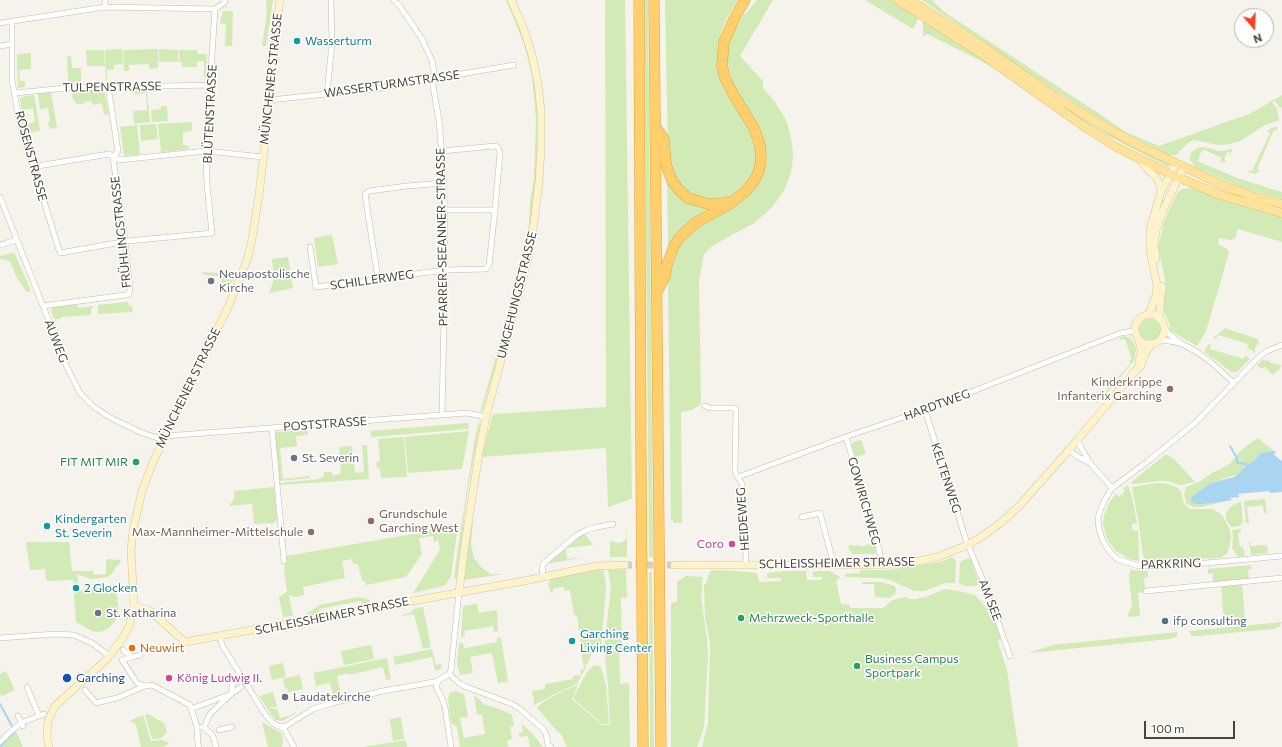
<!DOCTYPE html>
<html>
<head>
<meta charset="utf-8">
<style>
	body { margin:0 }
	#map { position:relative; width:1282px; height:747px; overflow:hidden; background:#f6f3ec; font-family:Commissioner,sans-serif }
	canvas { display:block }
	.north { position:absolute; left:1234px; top:8px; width:40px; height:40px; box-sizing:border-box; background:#fff; border:1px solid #b7b4b0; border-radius:50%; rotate:161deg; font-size:11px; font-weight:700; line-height:16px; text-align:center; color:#4b4439 }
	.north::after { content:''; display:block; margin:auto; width:14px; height:18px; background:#fc3f1d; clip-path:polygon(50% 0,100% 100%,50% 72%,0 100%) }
	.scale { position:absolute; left:1144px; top:721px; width:91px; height:18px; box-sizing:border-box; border:2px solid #4b4439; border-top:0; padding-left:5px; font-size:12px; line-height:14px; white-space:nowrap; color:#4b4439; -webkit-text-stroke:3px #fff; paint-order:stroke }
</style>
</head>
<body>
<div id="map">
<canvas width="1282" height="747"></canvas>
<div class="north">N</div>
<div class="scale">100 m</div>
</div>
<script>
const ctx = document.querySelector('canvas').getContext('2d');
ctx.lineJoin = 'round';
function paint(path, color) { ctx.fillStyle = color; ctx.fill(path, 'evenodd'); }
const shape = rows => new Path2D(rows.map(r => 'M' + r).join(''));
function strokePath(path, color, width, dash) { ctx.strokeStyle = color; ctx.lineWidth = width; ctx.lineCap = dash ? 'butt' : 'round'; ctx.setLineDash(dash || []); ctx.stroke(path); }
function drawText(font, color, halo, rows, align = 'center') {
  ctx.font = font + ' Commissioner,sans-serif'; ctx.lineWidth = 3; ctx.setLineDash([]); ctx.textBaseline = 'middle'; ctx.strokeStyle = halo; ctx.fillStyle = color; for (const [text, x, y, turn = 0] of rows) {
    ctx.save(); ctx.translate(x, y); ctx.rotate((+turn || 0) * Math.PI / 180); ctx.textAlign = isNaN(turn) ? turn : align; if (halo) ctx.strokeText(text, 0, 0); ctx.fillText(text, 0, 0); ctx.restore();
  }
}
const green = shape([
	[266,0,273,0,266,46,262,46,267,13],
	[506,0,508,0,527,44,534,75,539,119,536,178,531,226,524,264,483,410,480,413,522,264,529,225,530,202,534,178,536,119,532,76,524,44],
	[605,0,625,0,632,499,608,507,606,448,481,457,493,414,606,407],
	[644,0,648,0,653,557,649,557],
	[665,0,738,0,727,18,721,33,718,45,718,71,724,89,751,131,757,151,755,167,748,182,743,188,733,196,723,200,715,201,688,194,674,179,668,156],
	[757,0,773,0,740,56,763,81,763,88,775,102,785,118,789,129,792,143,793,155,792,167,789,179,783,192,773,206,766,213,754,223,712,246,704,254,699,281,701,404,692,410,681,412,682,523,673,523,673,520,671,521,668,278,671,259,689,232,716,214,763,168,731,80,727,59,729,42,732,34,741,19],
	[865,0,892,0,919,17,913,29],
	[922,0,932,0,943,11,1098,113,1126,132,1159,146,1249,114,1282,95,1282,107,1280,108,1275,101,1272,102,1277,109,1279,120,1265,125,1240,141,1229,144,1218,145,1194,140,1189,142,1176,155,1169,155,1122,131,1088,112,1045,84],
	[223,11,233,11,232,46,225,46,226,24,220,23],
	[923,20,997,69,927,34,923,37],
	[122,49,123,64,114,65,114,69,107,70,107,81,106,81,105,50],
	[158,49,158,68,150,69,149,64,129,65,129,71,124,71,123,50],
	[159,49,178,50,178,62,159,62],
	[86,50,104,50,105,66,87,66],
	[179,50,197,50,197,54,207,54,206,77,204,77,204,61,197,61,197,67,182,67,182,62,179,62],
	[31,53,31,69,19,70,20,81,25,81,25,87,18,88,17,54],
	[67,56,71,56,72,68,81,68,81,82,68,83],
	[102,89,104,91,109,114,104,115,102,103,93,105,91,101,84,102,84,104,76,104,75,101,73,100,72,91],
	[147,90,150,122,134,124,133,111,147,110,146,93,135,94,135,91],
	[51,92,57,128,49,129,48,122,50,121,48,108,40,109,38,94],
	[34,95,40,131,26,133,24,125,35,122,33,108,22,110,20,99,22,97],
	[161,106,167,106,168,121,152,122,151,110,161,109],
	[1075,113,1167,163,1169,165,1168,167,1108,136,1074,115],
	[192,122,192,131,183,132,183,145,189,146,189,149,161,152,158,124],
	[156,124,158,139,141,141,140,125],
	[137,125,140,154,124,156,120,127],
	[1275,127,1277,127,1277,131,1274,130,1257,169,1260,171,1255,174,1248,172,1249,170,1252,171,1260,154,1270,133,1267,132,1268,130],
	[1201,147,1214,149,1216,151,1223,151,1232,149,1232,151,1231,153,1227,152,1224,160,1226,161,1225,163,1220,161,1222,158,1204,150,1202,152,1201,152,1198,161,1237,178,1282,192,1282,199,1245,189,1195,167,1190,160,1191,153,1195,149],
	[667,181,716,207,675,237,668,247],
	[1187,188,1196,189,1282,216,1282,242,1238,229,1235,238,1230,240,1219,238,1218,244,1227,249,1229,253,1206,331,1197,346,1173,332,1172,333,1170,331,1169,323,1163,309,1164,298,1166,289,1165,279,1158,247,1164,222,1169,210,1178,192,1182,189],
	[332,235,338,264,318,267,314,238],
	[12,253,15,254,31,291,27,292,18,280,10,262,7,260,0,259,0,256],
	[288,257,293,288,269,293,274,279,272,259],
	[203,272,236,274,230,286,221,285,222,276,203,275],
	[128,302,129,306,132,306,133,312,98,314,98,305],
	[77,303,78,308,94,306,91,309,91,315,61,317,61,319,54,319,51,311,53,307],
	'1139 330a11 11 0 1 1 22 0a11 11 0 1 1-22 0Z',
	[1225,328,1258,339,1259,343,1255,347,1255,354,1253,351,1247,348,1248,344,1218,335,1216,339,1213,338],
	[1124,336,1130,338,1135,345,1136,349,1134,361,1097,404,1096,402,1130,364,1130,362,1129,360,1132,359,1125,339,1121,340,1119,338],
	[1209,344,1211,345,1210,349,1244,359,1245,355,1250,359,1237,372,1231,372,1205,352,1205,350],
	[1263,360,1270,361,1270,363,1281,365,1280,369,1273,375,1265,367,1261,369,1257,365],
	[479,421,480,425,467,495,457,579,454,578,457,554,475,437],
	[468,423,469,429,371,437,370,431],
	[307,430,308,435,296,436,297,446,280,448,283,479,309,476,310,478,280,481,275,435,276,432],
	[469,431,462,469,408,473,405,437],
	[404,437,407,477,381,478,380,468,377,468,376,463,380,461,378,439],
	[1258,438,1274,451,1260,453,1255,460,1247,465,1238,474,1211,483,1191,497,1190,500,1214,502,1226,500,1226,501,1202,507,1194,507,1187,504,1184,494,1186,487,1199,482,1212,473,1230,464,1240,451],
	[861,440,866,454,855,457,851,445,853,442],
	[362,445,367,445,369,479,280,485,280,483,320,479,324,476,324,472,331,472,332,475,341,474,339,447,352,446,355,473,364,472],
	[1166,454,1175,460,1195,482,1180,485,1168,481,1159,481,1135,484,1130,483],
	[1157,483,1168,484,1178,488,1181,492,1184,504,1190,509,1213,509,1222,515,1230,530,1231,537,1229,549,1227,553,1221,558,1144,561,1138,519,1132,487],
	[1128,485,1133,501,1137,523,1132,524,1132,529,1133,529,1134,531,1138,530,1139,561,1129,559,1116,551,1107,539,1103,524,1104,515,1110,501,1116,494,1119,497,1125,491,1123,489],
	[274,487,277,520,273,523,254,524,252,504,229,506,234,499,234,491],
	[1265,499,1267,513,1264,513,1263,505,1247,507,1249,523,1246,523,1244,501],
	[1241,501,1243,523,1240,524,1241,526,1231,527,1226,519,1226,513,1230,507],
	[470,522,473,522,471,544,474,558,482,568,491,574,504,574,464,580],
	[458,524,451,576,446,584,443,586,413,593,440,550,438,539,434,543,433,536,419,538,422,554,406,577,366,585,365,581,362,581,358,564,353,564,352,559,342,561,345,578,303,587,304,595,295,597,289,595,293,616,283,617,279,597,287,592,284,570,286,556,418,533],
	[627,529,627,557,610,557,610,541,620,543,626,540],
	[1241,529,1241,532,1238,533,1240,547,1243,547,1245,556,1238,557,1232,548,1233,537,1232,530],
	[584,533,593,545,566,548,567,559,586,557,546,564,555,556,557,556,561,553,561,550],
	[26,542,69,542,72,571,93,571,93,575,106,574,106,560,107,559,121,560,119,565,116,567,111,575,107,577,91,579,77,574,80,591,116,586,119,614,117,619,108,629,100,632,92,631,76,622,73,580,46,581,45,569,30,570],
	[1249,542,1250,542,1251,546,1267,545,1268,553,1251,555],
	[874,543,876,551,875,554,852,554,852,552,850,551,848,546,851,545,854,546,859,545,860,547],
	[953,557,956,562,955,583,945,583,924,591,914,591,890,580,880,578,847,577,845,576,845,574,860,573,860,570,888,570,910,567,939,562],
	[969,558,971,560,978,580,979,583,976,586,966,586,960,584,959,582,960,563,963,560],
	[1251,565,1252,569,1248,570,1249,580,1213,583,1213,573,1208,574,1208,569],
	[599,569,604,571,606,587,601,647,595,647,587,664,583,665,577,615,574,615,570,590,564,591,564,587,553,589,553,593,551,593,548,584,550,580,552,578],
	[626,569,627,598,621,598,622,651,604,648,611,588,608,570],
	[712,570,736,571,757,573,759,582,781,581,781,578,767,578,767,573,785,571,806,571,807,580,822,580,822,577,813,577,813,572,816,571,830,571,840,577,839,579,836,580,841,604,850,605,850,608,883,608,891,601,899,598,908,597,908,599,918,599,918,598,925,597,945,589,959,591,975,595,985,606,991,619,994,618,1001,638,998,642,1007,670,1018,747,702,747,708,723,710,644,705,617,704,584,706,584,708,576],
	[1131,570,1148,571,1148,577,1144,578,1145,592,1138,593,1140,616,1127,617,1132,606,1129,575],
	[649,572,652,572,654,747,650,747],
	[686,576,703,577,701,597,707,640,708,656,704,727,697,747,671,747,671,603,677,602,677,582],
	[862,582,881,582,895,586,896,590,895,595,889,598,875,597,874,584,862,584],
	[1242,583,1245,619,1224,621,1221,585],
	[358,597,370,600,370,602,362,604,361,601,319,609,320,614,301,618,319,605],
	[477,604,479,613,497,610,498,631,494,632,493,626,464,631,465,636,461,637,463,606],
	[423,607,431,647,423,649,414,614,402,616,402,615,410,613,414,609],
	[1282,622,1279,627,1274,629,1198,636,1192,636,1189,631],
	[1178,632,1176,637,1170,639,1028,653,1053,645],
	[497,637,501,638,508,682,498,683,492,653,470,657,473,673,460,675,457,664,459,643,463,643,464,648,471,647,497,642],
	[371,645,374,659,344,665,341,651],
	[432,649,436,665,442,664,441,668,439,670,435,670,432,657,395,665,393,657],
	[604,649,619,651,620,684,629,683,630,747,567,747,561,734,557,731,537,708,543,702,563,691,578,685,572,699,602,725,610,725,608,686],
	[387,658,391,679,386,680,383,667,349,675,349,673,337,676,341,693,333,695,330,683,316,686,313,673],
	[283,663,286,677,272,680,269,666],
	[587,665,577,684,561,691,534,705,533,705,534,699,532,691,545,689,545,684,573,679,573,676,581,675,580,670,584,669,583,666],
	[597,665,601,667,602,671,606,685,609,724,602,724,573,698,587,672,593,666],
	[6,671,15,690,2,696,0,694,0,674],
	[300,675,303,689,288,692,287,688,285,688,283,679],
	[455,691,464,694,468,717,460,718,464,738,485,734,482,714,477,715,474,696,477,697,483,704,499,709,512,715,514,726,510,727,512,739,507,740,508,747,460,747,457,727,451,723,448,698,450,693],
	[273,692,277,707,267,707,277,709,280,718,291,715,295,712,296,713,283,721,276,720,273,717,259,696],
	[148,714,164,723,167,732,161,738,152,739,145,715],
	[143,715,151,741,162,740,169,743,164,747,141,747,136,724,129,721],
	[401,717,404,739,393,741,390,719],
	[262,722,281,733,283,739,282,747,268,747],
	[522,724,532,733,543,747,530,747,528,736,519,737,519,733,523,732],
	[16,731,23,747,1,747,8,738],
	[406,740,407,747,362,747,401,741]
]);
const water = shape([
	[1274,451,1276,452,1274,455,1282,461,1282,492,1270,493,1269,491,1237,494,1239,495,1239,497,1229,498,1233,500,1202,504,1195,504,1191,502,1191,497,1211,483,1234,477,1238,474,1247,465,1255,460,1260,453]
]);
const stream = shape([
	[1230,446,1237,458,1237,463,1246,464,1247,465],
	[0,704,13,728],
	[8,738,15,731],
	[0,747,6,740]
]);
const secondaryTunnel = shape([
	[625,565,674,565]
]);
const street = shape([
	[105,0,105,7],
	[393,0,399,5,422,39,432,61,434,72,433,86,439,120,444,183,445,270,442,415],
	[12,21,12,80,20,124,60,253,128,241,212,233,207,185,206,151,210,85,215,9,224,3,225,0],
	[0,23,105,7,215,9],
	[0,46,12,44],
	[15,93,66,88,210,85],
	[327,94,332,43,331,0],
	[270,100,374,89,514,65],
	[32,167,109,154,119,160,206,151,263,157],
	[0,197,67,367,80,393,94,407,111,418,140,432,163,440],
	[444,210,495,210],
	[0,245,16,240],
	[310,247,316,287,445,270,486,269,489,265,495,210,500,153,498,147,495,146,442,151],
	[378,279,365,194,369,191,407,186,444,183],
	[43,306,125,295,129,294,130,290,124,232,114,165,113,158,118,151,108,86],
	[1165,328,1168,333,1182,344,1197,352,1212,363,1234,383],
	[1159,341,1164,340,1180,343],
	[1282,345,1267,351,1257,359,1195,423,1147,462,1112,488,1104,501,1099,514,1098,520,1099,529,1103,541,1111,553,1117,559,1139,566,1185,565,1282,556],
	[705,406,710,408,734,408,736,410,735,472,742,484,743,496,746,559,745,565],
	[925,410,966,540,986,588,1010,656],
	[272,428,284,561],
	[165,436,467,413,486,417],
	[846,437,876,536,881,559,880,565],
	[1077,441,1090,463,1112,488],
	[1069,450,1078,457,1090,463],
	[738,477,851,435,925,410,1121,333,1135,331],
	[802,517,820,513,834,565],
	[542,577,543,564,577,535,587,530,597,527,613,524],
	[1146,591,1282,578],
	[220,636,222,645,263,711,268,718,274,724,284,729,294,747],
	[0,638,55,634,74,635,92,643,109,656],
	[123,650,132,657,140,655],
	[132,657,122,660,137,683,145,686],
	[449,674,459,683,464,686,512,704,520,709,543,729,546,734,548,745,551,747],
	[27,687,39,716],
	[85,690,96,703,117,698,145,686,152,685,190,705,197,727,198,745,199,747],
	[191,709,231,694,233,683,236,680],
	[18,716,23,726],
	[280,726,286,726,313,709,332,703,383,691,434,682,439,680],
	[202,727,204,727,213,736,216,747],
	[204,727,210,714,231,694,241,687],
	[219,730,232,727],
	[0,742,9,733,21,723,44,714],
	[451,747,445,707,442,698,437,689,436,686,439,680,449,674,451,670,459,592]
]);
const secondary = shape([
	[1141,159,1146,168,1156,177,1160,185,1161,192],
	[1156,259,1154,244,1156,230,1164,208,1184,167],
	[1149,314,1156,295,1157,285,1150,251,1150,229,1161,192,1176,163],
	[1160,318,1160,304,1162,286],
	[1138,339,1144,344,1148,344,1156,343,1159,341,1165,332,1163,322,1155,315,1149,314,1143,316,1138,320,1135,325,1135,331,1140,344,1141,351,1139,362],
	[674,565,844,565,905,564,937,557,968,545,984,535,1003,521,1020,505,1069,450,1137,369,1141,366,1146,352,1152,344],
	[459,592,466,537,480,447,486,417,528,259,535,215,539,182,541,148,541,112,538,83,532,55,523,27,511,0],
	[134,606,149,610,185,642,529,580,596,566,625,565],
	[49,747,47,738,48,721,55,706,107,659,120,642,129,627,134,606,131,551,133,530,142,491,153,462,230,303,248,257,252,239,259,195,270,100,274,48,280,0]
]);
const primary = shape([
	[897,0,980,53,1089,130,1116,147,1170,174,1220,195,1282,213],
	[910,0,984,47,1057,98,1105,127,1138,145,1222,185,1252,196,1282,204]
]);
const highway = shape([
	[639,0,641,459,643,747],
	[654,0,661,747],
	[655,126,664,139,666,165,672,181,680,191,688,198,708,204,719,204,728,202],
	[657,292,665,276,667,265,673,248,679,238,695,223,728,205,745,192,754,181,759,171,761,159,760,145,754,128,732,92,725,78,722,65,724,42,734,19,745,0]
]);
const markers = [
	[297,41,4,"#0f9aa8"],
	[211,281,4,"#6b7280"],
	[1170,389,4,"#8d6e63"],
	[294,458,4,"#6b7280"],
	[136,462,4,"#2e9e5b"],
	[371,521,4,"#8d6e63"],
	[47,526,4,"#0f9aa8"],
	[311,532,4,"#8d6e63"],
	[732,544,4,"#d1479c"],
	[76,588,4,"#0f9aa8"],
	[98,613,4,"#6b7280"],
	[741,618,4,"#2e9e5b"],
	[1165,621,4,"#5c6f8a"],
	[572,641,4,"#0f9aa8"],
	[132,648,4,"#e8710a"],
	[857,666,4,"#2e9e5b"],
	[67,678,5,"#1a4fb4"],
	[169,678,4,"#d1479c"],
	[285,697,4,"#6b7280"]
];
const cultureNames = [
	["Wasserturm",305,41],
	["Kindergarten",55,519],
	["St. Severin",55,533],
	["2 Glocken",84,588],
	["Garching",580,634],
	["Living Center",580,648]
];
const streetNames = [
	["MÜNCHENER STRASSE",271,79,-84],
	["WASSERTURMSTRASSE",392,84,-8],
	["TULPENSTRASSE",112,87,-1],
	["BLÜTENSTRASSE",210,114,-87],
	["ROSENSTRASSE",31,156,75],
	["FRÜHLINGSTRASSE",121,232,-96],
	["PFARRER-SEEANNER-STRASSE",442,237,-91],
	["SCHILLERWEG",372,280,-8],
	["UMGEHUNGSSTRASSE",517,295,-76],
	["AUWEG",56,341,69],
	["MÜNCHENER STRASSE",188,388,-64],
	["HARDTWEG",937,405,-20],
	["POSTSTRASSE",325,424,-4],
	["KELTENWEG",946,478,72],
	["GOWIRICHWEG",864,501,74],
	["HEIDEWEG",743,519,-94],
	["SCHLEISSHEIMER STRASSE",837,563,-1],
	["PARKRING",1171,564,-2],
	["AM SEE",990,600,69],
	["SCHLEISSHEIMER STRASSE",332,616,-11]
];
const worshipNames = [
	["Neuapostolische",219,274],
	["Kirche",219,288],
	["St. Severin",302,458],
	["St. Katharina",106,613],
	["Laudatekirche",293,697]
];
const educationNames = [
	["Kinderkrippe",1162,382],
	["Infanterix Garching",1162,396],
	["Grundschule",379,514,"left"],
	["Garching West",379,528,"left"],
	["Max-Mannheimer-Mittelschule",303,532]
];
const leisureNames = [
	["FIT MIT MIR",128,462,"right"],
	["Mehrzweck-Sporthalle",749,618],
	["Business Campus",865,659],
	["Sportpark",865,673]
];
const hotelNames = [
	["Coro",724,544],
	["König Ludwig II.",177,678,"left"]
];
const serviceNames = [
	["ifp consulting",1173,621]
];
const foodNames = [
	["Neuwirt",140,648]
];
const transitNames = [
	["Garching",76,678]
];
paint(green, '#d2eab5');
paint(water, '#a9d4f2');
strokePath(stream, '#a9d4f2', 2);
strokePath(secondaryTunnel, '#d4d0c8', 7, [7, 3.5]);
strokePath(street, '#c2bbae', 6);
strokePath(secondary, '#d6c79b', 8);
strokePath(primary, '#e6c16a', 9);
strokePath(highway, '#e0a43c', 11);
strokePath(street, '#fff', 5);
strokePath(secondary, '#fff3cd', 7);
strokePath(primary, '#ffe39c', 8);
strokePath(highway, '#ffcf6e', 10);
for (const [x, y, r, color] of markers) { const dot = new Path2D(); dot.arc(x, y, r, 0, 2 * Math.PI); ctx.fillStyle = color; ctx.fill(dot); strokePath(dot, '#fff', 1.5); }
drawText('12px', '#0d838f', '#fff', cultureNames, 'left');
drawText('12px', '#4b4439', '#fff', streetNames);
drawText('12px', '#5b616d', '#fff', worshipNames, 'left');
drawText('12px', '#785e54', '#fff', educationNames, 'right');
drawText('12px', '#27864d', '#fff', leisureNames, 'left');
drawText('12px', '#b23c85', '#fff', hotelNames, 'right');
drawText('12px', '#4e5e75', '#fff', serviceNames, 'left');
drawText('12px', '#c56008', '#fff', foodNames, 'left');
drawText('12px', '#164399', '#fff', transitNames, 'left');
</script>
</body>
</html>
